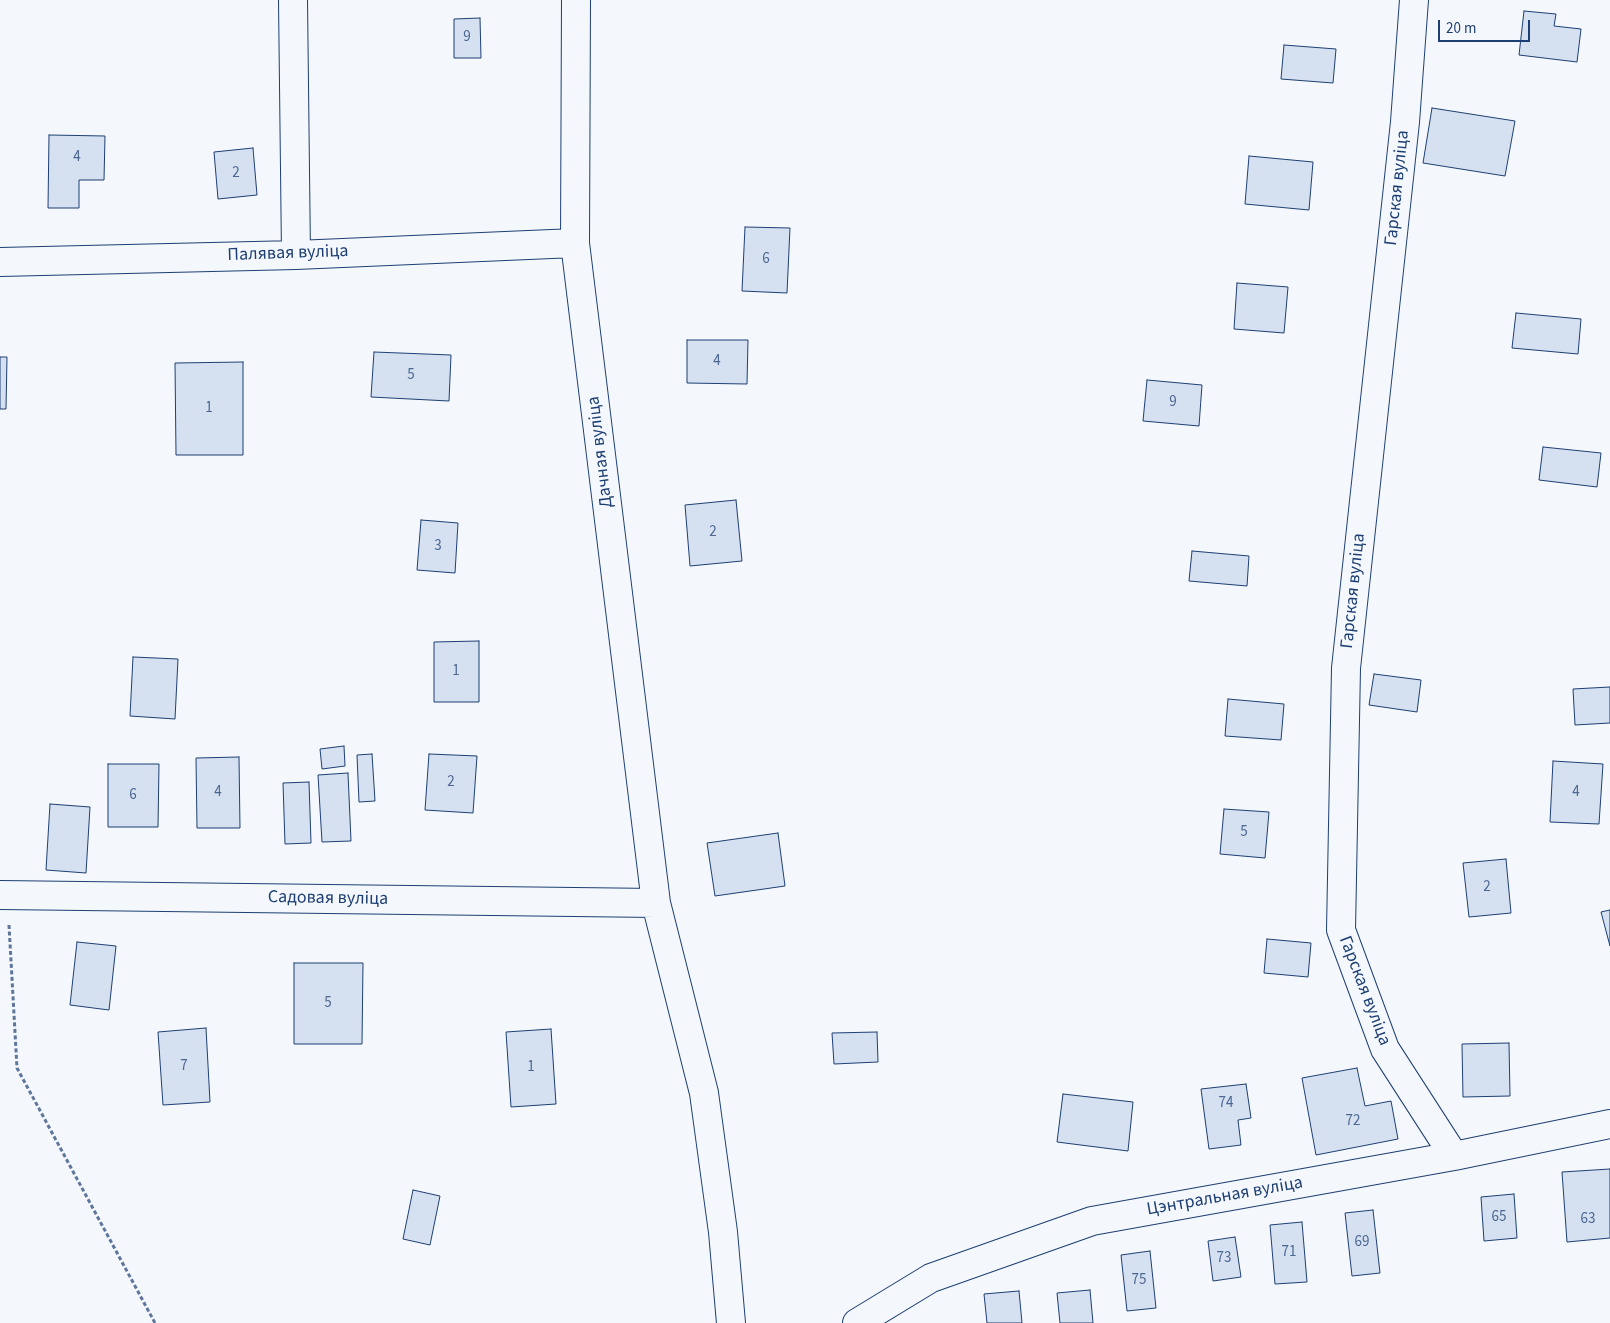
<!DOCTYPE html>
<html>
<head>
<meta charset="utf-8">
<style>
	body { margin:0 }
	#map { position:relative; width:1610px; height:1323px; overflow:hidden; background:#f4f7fb; font-family:"Source Sans 3",sans-serif }
	canvas { display:block }
	.scale { position:absolute; left:1438px; top:20px; width:92px; height:22px; box-sizing:border-box; border:2px solid #1d3f73; border-top:0; padding-left:6px; font-size:15px; line-height:18px; white-space:nowrap; color:#1d3f73; -webkit-text-stroke:4px #f4f7fb; paint-order:stroke }
</style>
</head>
<body>
<div id="map">
<canvas width="1610" height="1323"></canvas>
<div class="scale">20 m</div>
</div>
<script>
const ctx = document.querySelector('canvas').getContext('2d');
ctx.lineJoin = 'round';
function paint(path, color) { ctx.fillStyle = color; ctx.fill(path, 'evenodd'); }
const shape = rows => new Path2D(rows.map(r => 'M' + r).join(''));
function strokePath(path, color, width, dash) { ctx.strokeStyle = color; ctx.lineWidth = width; ctx.lineCap = dash ? 'butt' : 'round'; ctx.setLineDash(dash || []); ctx.stroke(path); }
function drawText(font, color, halo, rows, align = 'center') {
  ctx.font = font + ' "Source Sans 3",sans-serif'; ctx.lineWidth = 4; ctx.setLineDash([]); ctx.textBaseline = 'middle'; ctx.strokeStyle = halo; ctx.fillStyle = color; for (const [text, x, y, turn = 0] of rows) {
    ctx.save(); ctx.translate(x, y); ctx.rotate((+turn || 0) * Math.PI / 180); ctx.textAlign = isNaN(turn) ? turn : align; if (halo) ctx.strokeText(text, 0, 0); ctx.fillText(text, 0, 0); ctx.restore();
  }
}
const building = shape([
	[1524,11,1556,14,1554,26,1581,29,1577,62,1519,55,1524,11],
	[480,18,481,58,454,58,454,19,480,18],
	[1284,45,1336,49,1333,83,1281,79,1284,45],
	[1432,108,1515,121,1505,176,1423,163,1432,108],
	[49,135,105,136,104,180,79,180,79,208,48,208,49,135],
	[253,148,257,195,218,199,214,152,253,148],
	[1249,156,1313,162,1309,210,1245,204,1249,156],
	[745,227,790,228,787,293,742,291,745,227],
	[1237,283,1288,287,1284,333,1234,329,1237,283],
	[1516,313,1581,319,1578,354,1512,348,1516,313],
	[687,340,748,340,747,384,687,383,687,340],
	[374,352,451,355,449,401,371,397,374,352],
	[0,357,7,357,6,409,0,409,0,357],
	[243,362,243,455,176,455,175,363,243,362],
	[1147,380,1202,385,1199,426,1143,421,1147,380],
	[1543,447,1601,453,1597,487,1539,480,1543,447],
	[736,500,742,561,690,566,685,505,736,500],
	[421,520,458,523,455,573,417,570,421,520],
	[1192,551,1249,556,1247,586,1189,581,1192,551],
	[479,641,479,702,434,702,434,642,479,641],
	[133,657,178,659,175,719,130,716,133,657],
	[1374,674,1421,680,1417,712,1369,705,1374,674],
	[1610,687,1610,723,1575,725,1573,689,1610,687],
	[1228,699,1284,704,1281,740,1225,736,1228,699],
	[344,746,345,766,322,769,320,749,344,746],
	[372,754,375,801,359,802,357,755,372,754],
	[429,754,477,756,473,813,425,810,429,754],
	[239,757,240,828,197,828,196,758,239,757],
	[1553,761,1603,764,1599,824,1550,822,1553,761],
	[108,764,159,764,158,827,108,827,108,764],
	[348,773,351,841,322,842,318,775,348,773],
	[309,782,311,843,285,844,283,783,309,782],
	[50,804,90,807,86,873,46,870,50,804],
	[1224,809,1269,812,1265,858,1220,854,1224,809],
	[778,833,785,886,715,896,707,843,778,833],
	[1506,859,1511,913,1469,917,1463,863,1506,859],
	[1610,910,1610,946,1601,912,1610,910],
	[1267,939,1311,943,1308,977,1264,973,1267,939],
	[77,942,116,946,109,1010,70,1005,77,942],
	[294,963,363,963,362,1044,294,1044,294,963],
	[206,1028,210,1102,163,1105,158,1032,206,1028],
	[551,1029,556,1104,511,1107,506,1032,551,1029],
	[877,1032,878,1062,834,1064,832,1033,877,1032],
	[1509,1043,1510,1096,1463,1097,1462,1044,1509,1043],
	[1357,1068,1365,1106,1391,1101,1398,1139,1316,1155,1302,1078,1357,1068],
	[1246,1084,1251,1118,1238,1120,1241,1145,1209,1149,1201,1089,1246,1084],
	[1063,1094,1133,1102,1128,1151,1057,1142,1063,1094],
	[1610,1169,1610,1238,1567,1242,1562,1172,1610,1169],
	[413,1190,440,1196,430,1245,403,1239,413,1190],
	[1514,1194,1517,1238,1484,1241,1481,1197,1514,1194],
	[1373,1210,1380,1273,1352,1276,1345,1213,1373,1210],
	[1302,1222,1307,1282,1275,1284,1270,1225,1302,1222],
	[1235,1237,1241,1277,1213,1281,1208,1241,1235,1237],
	[1150,1251,1156,1308,1127,1311,1121,1255,1150,1251],
	[1090,1290,1093,1323,1060,1323,1057,1293,1090,1290],
	[1019,1291,1022,1323,987,1323,984,1294,1019,1291]
]);
const path = shape([
	[9,925,17,1068,155,1323]
]);
const minor = shape([
	[293,0,296,255],
	[576,0,575,243,656,903,704,1093,723,1232,731,1323],
	[1414,0,1405,122,1346,668,1341,930,1385,1049,1454,1156],
	[0,262,296,255,575,243],
	[0,895,656,903],
	[857,1323,931,1278,1092,1221,1454,1156,1610,1124]
]);
const numberNames = [
	["9",467,38],
	["4",77,158],
	["2",236,174],
	["6",766,260],
	["4",717,362],
	["5",411,376],
	["9",1173,403],
	["1",209,409],
	["2",713,533],
	["3",438,547],
	["1",456,672],
	["2",451,783],
	["4",218,793],
	["4",1576,793],
	["6",133,796],
	["5",1244,833],
	["2",1487,888],
	["5",328,1004],
	["7",184,1067],
	["1",531,1068],
	["74",1226,1104],
	["72",1353,1122],
	["65",1499,1218],
	["63",1588,1220],
	["69",1362,1243],
	["71",1289,1253],
	["73",1224,1259],
	["75",1139,1281]
];
const streetNames = [
	["Гарская вуліца",1398,188,-84],
	["Палявая вуліца",288,254,-2],
	["Дачная вуліца",601,452,-97],
	["Гарская вуліца",1354,591,-84],
	["Садовая вуліца",328,899,1],
	["Гарская вуліца",1364,991,69],
	["Цэнтральная вуліца",1225,1197,-10]
];
paint(building, '#d5e0f0');
strokePath(building, '#1d3f73', 1);
strokePath(minor, '#1d3f73', 30);
strokePath(path, '#5e769c', 3, [4, 2.5]);
strokePath(minor, '#f4f7fb', 28);
drawText('15px', '#4b6792', null, numberNames);
drawText('18px', '#1d3f73', '#f4f7fb', streetNames);
</script>
</body>
</html>
